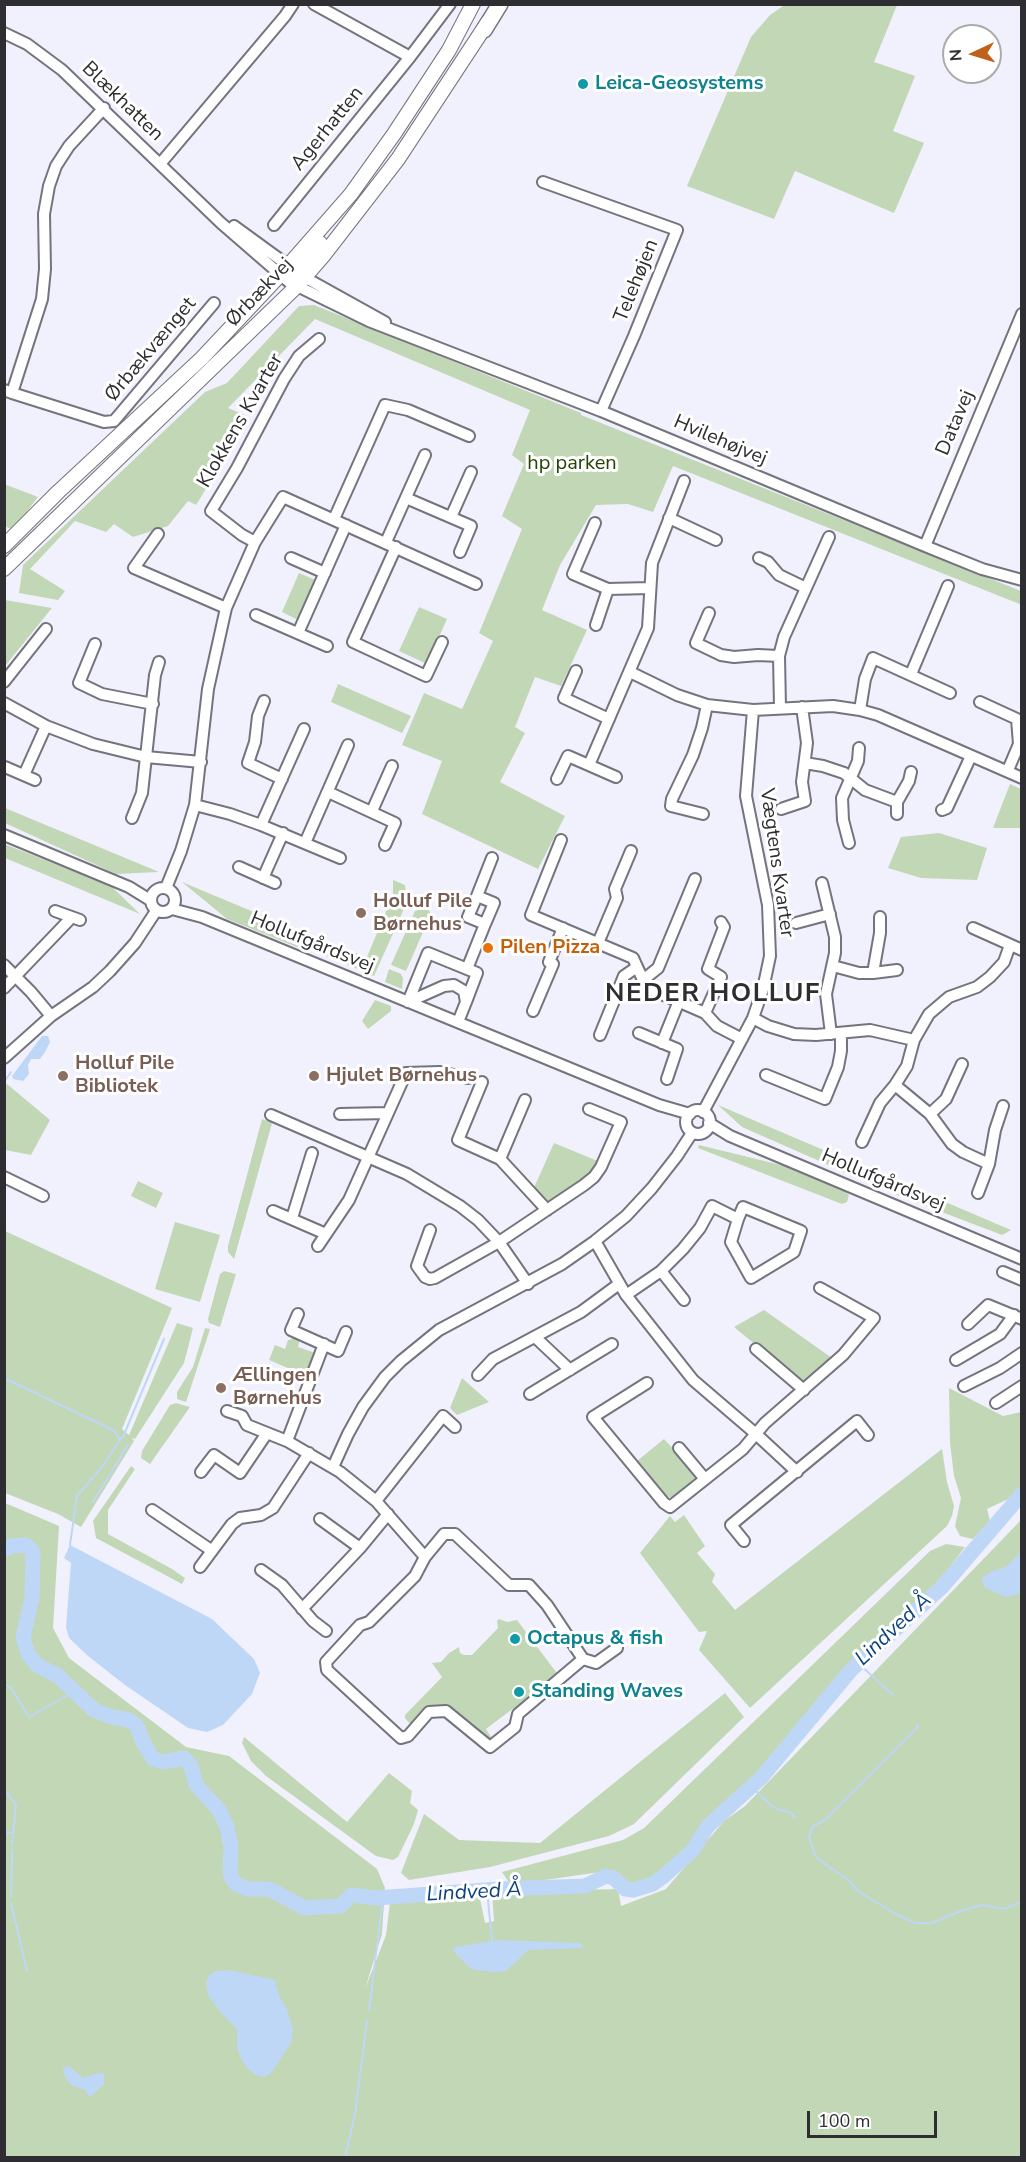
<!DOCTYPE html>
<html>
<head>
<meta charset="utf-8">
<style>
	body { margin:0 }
	#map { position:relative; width:1026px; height:2162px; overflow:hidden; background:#f1f1fd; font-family:"Nunito Sans",sans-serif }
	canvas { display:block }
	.frame { position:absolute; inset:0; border:6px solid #2e2e32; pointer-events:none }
	.north { position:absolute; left:942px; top:24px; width:60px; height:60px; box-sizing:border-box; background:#fff; border:2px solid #ababad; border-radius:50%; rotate:266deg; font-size:16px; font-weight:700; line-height:24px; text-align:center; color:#2e2e32 }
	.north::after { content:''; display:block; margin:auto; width:21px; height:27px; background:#c0611a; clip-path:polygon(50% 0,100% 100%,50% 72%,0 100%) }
	.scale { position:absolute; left:807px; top:2111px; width:130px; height:27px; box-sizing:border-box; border:3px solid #2e2e32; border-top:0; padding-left:8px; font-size:18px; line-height:21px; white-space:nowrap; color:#2e2e32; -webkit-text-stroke:4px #fff; paint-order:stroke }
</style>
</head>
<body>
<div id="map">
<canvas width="1026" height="2162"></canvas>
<div class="frame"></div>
<div class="north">N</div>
<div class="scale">100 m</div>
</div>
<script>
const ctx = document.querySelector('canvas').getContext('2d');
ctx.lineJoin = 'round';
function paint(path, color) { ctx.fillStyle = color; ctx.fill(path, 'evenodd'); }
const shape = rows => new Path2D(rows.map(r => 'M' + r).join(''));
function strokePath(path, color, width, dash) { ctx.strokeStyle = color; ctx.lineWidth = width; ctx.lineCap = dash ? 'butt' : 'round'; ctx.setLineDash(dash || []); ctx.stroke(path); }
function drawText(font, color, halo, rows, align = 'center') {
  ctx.font = font + ' "Nunito Sans",sans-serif'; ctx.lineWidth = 6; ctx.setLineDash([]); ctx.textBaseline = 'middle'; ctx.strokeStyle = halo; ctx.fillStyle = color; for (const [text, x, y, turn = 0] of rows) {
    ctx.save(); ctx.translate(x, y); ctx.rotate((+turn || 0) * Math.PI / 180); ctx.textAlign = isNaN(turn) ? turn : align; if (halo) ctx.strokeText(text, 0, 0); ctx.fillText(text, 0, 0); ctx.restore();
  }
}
const green = shape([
	[786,4,897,5,874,62,915,76,893,131,924,143,894,213,795,171,774,219,687,186,751,37,770,15],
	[314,305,581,413,581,415,1021,591,1022,605,673,466,653,512,628,504,596,505,560,565,542,610,587,630,561,686,535,677,515,727,525,733,500,782,565,816,538,869,422,814,442,761,402,745,424,693,462,709,493,641,479,633,522,529,502,516,524,464,512,455,530,410,315,319,228,408,247,416,242,430,196,505,188,501,168,526,133,537,114,524,106,532,75,521,30,569,65,591,58,600,19,593,23,565,205,392,227,383,299,306],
	[4,484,38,497,13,530,5,526],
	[299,573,320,582,302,622,282,612],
	[5,600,52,608,5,666,4,600],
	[419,607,447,619,427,664,399,651],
	[338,684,411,716,402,733,331,702],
	[1010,784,1021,789,1021,828,993,828],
	[5,808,159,872,116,874,5,823],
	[939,833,987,848,977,880,921,878,888,868,901,837],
	[4,844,110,885,140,914,5,858],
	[393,880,405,885,407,902,374,976,303,946,308,935,367,957,393,895],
	[182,882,304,933,300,945,297,947,227,919],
	[427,907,431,914,406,971,391,965,415,911],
	[389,969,401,974,403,978,402,989,385,982],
	[375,1000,391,1006,391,1011,368,1029,362,1021],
	[7,1084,50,1120,31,1155,5,1150,4,1087],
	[718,1105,1011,1230,1002,1235,892,1193,742,1127],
	[262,1119,272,1123,234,1259,228,1252,228,1246],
	[554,1143,600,1162,584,1181,552,1202,545,1203,533,1190],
	[699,1145,789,1167,843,1190,849,1195,847,1202,842,1204,698,1148],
	[138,1181,163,1193,156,1208,131,1196],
	[175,1222,220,1235,200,1302,155,1289],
	[5,1231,172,1308,122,1429,129,1435,177,1323,193,1328,184,1363,135,1439,132,1438,134,1441,81,1527,58,1514,5,1493],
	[224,1271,236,1274,220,1327,209,1323,208,1319,220,1274],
	[764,1310,832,1358,807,1383,801,1382,734,1327],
	[205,1328,210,1329,186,1402,177,1399,177,1392,193,1367],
	[295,1336,300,1337,298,1347,318,1354,309,1377,269,1360,275,1345,285,1349,288,1340,290,1340],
	[462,1378,489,1402,457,1415,450,1408],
	[949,1388,1003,1416,1021,1412,1021,1486,1008,1499,987,1509,990,1521,973,1539,960,1536,955,1526,961,1498,954,1476,950,1443],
	[176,1403,190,1407,150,1464,141,1458,142,1451,170,1405],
	[664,1439,696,1473,695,1482,673,1498,665,1496,637,1461],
	[942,1449,947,1482,954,1506,952,1516,947,1526,750,1708,699,1650,707,1631,699,1632,640,1553,670,1516,675,1522,684,1515,705,1546,697,1553,715,1574,712,1582,735,1610],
	[131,1466,135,1469,108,1510,108,1534,172,1569,185,1578,182,1584,96,1538,93,1521],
	[5,1503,59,1526,53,1628,69,1658,186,1747,229,1756,377,1869,385,1888,382,1934,365,1989,386,1935,390,1902,479,1894,485,1923,494,1921,492,1892,618,1889,621,1906,666,1889,724,1821,745,1806,1021,1520,1021,2157,5,2158],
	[946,1544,965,1547,929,1594,842,1675,755,1781,724,1805,701,1827,690,1849,656,1879,634,1887,625,1885,614,1870,511,1885,502,1872,623,1840,644,1828,930,1551],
	[499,1619,507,1622,517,1620,559,1676,523,1708,520,1705,511,1710,486,1729,493,1740,488,1740,445,1705,428,1708,410,1724,405,1718,405,1715,442,1677,432,1663,441,1662,449,1653,459,1647,460,1653,464,1655,472,1655,498,1628,497,1621],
	[725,1693,744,1717,634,1824,609,1836,490,1867,409,1880,401,1873,424,1814,459,1840,540,1843],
	[244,1737,347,1822,389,1773,412,1791,410,1803,418,1810,414,1824,398,1857,393,1860,376,1856,266,1776,251,1761,242,1743]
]);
const water = shape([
	[42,1036,48,1036,50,1042,45,1052,40,1059,31,1059,28,1065,29,1074,23,1081,13,1079,12,1076],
	[70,1545,212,1619,254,1659,260,1673,252,1694,223,1725,207,1732,188,1728,125,1685,88,1656,69,1638,66,1627,71,1563,64,1558],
	[1021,1552,1021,1590,1019,1594,1006,1597,985,1588,982,1580,983,1577,993,1571,1006,1567],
	[498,1940,579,1943,583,1946,582,1948,528,1950,506,1971,495,1972,475,1970,469,1967,453,1951,453,1948,456,1947],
	[229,1970,275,1980,279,1996,287,2009,293,2030,291,2043,270,2074,264,2077,256,2075,247,2068,241,2059,237,2047,237,2029,221,2013,208,1995,206,1984,208,1976,216,1971],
	[69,2066,83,2078,98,2073,104,2074,104,2084,91,2096,88,2096,85,2090,71,2085,66,2078,63,2070,64,2067]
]);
const stream = shape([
	[4,1082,11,1072],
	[4,1378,115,1431,120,1440,102,1467,77,1496,70,1545],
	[120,1440,123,1437,164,1339],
	[93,1502,128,1445],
	[858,1663,893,1695],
	[4,1683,12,1689,29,1717,75,1691],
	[916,1724,918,1727,825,1820,813,1826,809,1837,814,1853,818,1859,847,1879,859,1892,899,1916,915,1923,932,1923,963,1910,982,1905,1004,1909,1019,1903],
	[752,1787,772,1806,779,1810,790,1812,795,1817],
	[5,1790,16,1805,12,1844],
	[4,1832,13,1833],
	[487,1890,492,1941],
	[11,1896,12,1850],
	[11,1903,27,1971],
	[369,2010,383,1898],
	[345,2158,355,2114,367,2020]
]);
const river = shape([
	[4,1550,11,1546,25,1545,30,1548,33,1553,32,1598,23,1637,28,1654,37,1665,58,1676,94,1710,112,1717,129,1720,137,1726,143,1742,153,1759,162,1762,184,1758,191,1766,196,1785,219,1810,227,1827,231,1846,230,1870,231,1877,236,1884,247,1889,269,1889,305,1908,340,1906,352,1895,376,1898,499,1889,585,1886,606,1876,614,1878,625,1889,633,1890,653,1884,664,1876,692,1851,708,1826,761,1778,852,1669,942,1587,1022,1494]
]);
const minor = shape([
	[314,4,410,57],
	[4,33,27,44,62,70,221,223,289,282,369,321,601,411,925,546,982,569,1022,580],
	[160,164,285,16,293,4],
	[543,182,677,230,634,336,601,411],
	[274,225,410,57,450,4],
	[234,226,304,277,385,322],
	[4,390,12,393,42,299,45,269,44,214,49,186,56,166,69,146,104,108],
	[12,393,104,422,114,421,214,303],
	[406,498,471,526,460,552],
	[451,517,471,472],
	[669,518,716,540],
	[334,519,385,405,408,410,469,436],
	[595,523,573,574,608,589,650,588],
	[158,534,134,568,226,608],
	[255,542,242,535,211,511,237,468,284,379,299,356,319,339],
	[386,542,425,455],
	[925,546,1022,314],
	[396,547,353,642,426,676,442,642],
	[291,558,325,573],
	[759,558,768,562,779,575,806,588],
	[709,613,696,643,721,655,734,657,758,655,779,656],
	[256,615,327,646],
	[596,625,608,589],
	[298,633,346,525],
	[95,644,79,683,102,694,153,704],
	[576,671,564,698,609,719],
	[630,672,677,695,707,705,753,710,833,706,860,710,878,715,1022,778],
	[911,674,948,586],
	[4,682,46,629],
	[264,701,258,716,255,742,248,763,282,779],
	[980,702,1017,719,1019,744,1008,770],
	[4,703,46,726,93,744,146,757,201,762],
	[780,708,779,656,784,637,829,537],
	[860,710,865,679,873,658,950,693],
	[805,763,823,766,844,773,865,790,897,802],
	[589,765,648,628,652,563,684,481],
	[5,767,35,780],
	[24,775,46,726],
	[557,779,568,756,616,777],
	[328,792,395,823,385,845],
	[195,805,230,814,261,825,340,858],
	[781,809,805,801,802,782,807,743,802,707],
	[942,810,947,808,971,756],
	[372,811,392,766],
	[703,814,671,806,672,799,693,755,702,728,707,705],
	[897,814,897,802,909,781,911,772],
	[132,818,142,793,155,675,159,662],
	[261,825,304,729],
	[4,835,129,887,150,900],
	[561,840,531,915,633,958,643,980,650,989,705,1013,717,1026,742,1039],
	[305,843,348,745],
	[849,843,843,820,842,798,858,761,859,748],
	[239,867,275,883],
	[263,878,283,833],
	[822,883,835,937,835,953,826,994,831,1034],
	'151 900a12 12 0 1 1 24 0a12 12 0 1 1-24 0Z',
	[166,888,181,851,195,805,208,689,226,608,255,542,283,497,476,584],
	[477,896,468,917,485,924,494,903,477,896,492,858],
	[172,909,202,917,659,1105,690,1114],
	[55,911,80,920],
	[796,923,830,914],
	[973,928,1022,950],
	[598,943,617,898,615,889,631,851],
	[4,965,31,992,51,1016],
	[833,966,859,973,873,973,897,970],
	[467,969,485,924],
	[873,973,880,933,880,917],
	[643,980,658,968,695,879],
	[4,988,71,918],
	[408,1002,428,953,477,973,466,1002],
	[408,1002,444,986,454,985,464,991,466,1002,458,1022],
	[533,1011,553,964,549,962,563,928],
	[705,1013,721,977,708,969,724,927,721,922],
	[753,1018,768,1026,794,1034,816,1035,870,1030,914,1040],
	[639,1033,677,1049,667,1079],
	[600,1035,624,976,637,967],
	[662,1043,679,1001],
	[4,1058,51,1016,93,987,110,971,135,943,156,911],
	[766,1075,825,1099,838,1067,841,1051,841,1033],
	[482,1082,458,1140,500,1159,547,1210],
	[895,1085,930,1114,952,1144,963,1152,989,1164],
	'686 1122a12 12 0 1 1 24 0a12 12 0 1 1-24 0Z',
	[703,1112,753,1018,763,989,770,956,768,905,746,796,753,710],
	[340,1114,387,1113],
	[930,1114,946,1099,962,1064],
	[271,1115,407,1174,460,1206,478,1220,499,1242,528,1284],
	[709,1123,730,1136,1022,1259],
	[862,1142,880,1103,895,1085,907,1066,914,1040,929,1014,949,997,977,987,990,977,1004,962,1010,945],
	[500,1159,525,1100],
	[4,1177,43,1196],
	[978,1193,989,1164,995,1130,1003,1106],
	[273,1211,326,1234],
	[292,1218,312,1153],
	[430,1230,417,1266,425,1277,430,1279,435,1278,499,1242,584,1185,594,1177,601,1167,621,1122,589,1109],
	[595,1241,626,1295,693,1380,756,1434,797,1472],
	[318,1246,349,1200,406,1073,440,1072,468,1078],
	[661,1271,684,1300],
	[1003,1272,1022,1280],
	[626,1295,661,1271,683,1249,700,1228,712,1206,738,1219,743,1207,801,1231,794,1252,751,1278,731,1242,738,1219],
	[298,1314,291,1330,338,1351,346,1332],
	[968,1324,988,1305,1022,1319],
	[535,1337,570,1370],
	[756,1349,804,1390],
	[956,1360,1000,1334,1014,1315],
	[478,1375,493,1359,581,1312,619,1284],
	[647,1383,593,1417,664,1503,670,1507,743,1449,765,1423,843,1355,874,1318,820,1288],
	[964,1386,1000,1368,1022,1353],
	[530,1394,612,1344],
	[996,1403,1022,1386],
	[227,1411,242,1416,247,1425,287,1441,340,1472,376,1501,425,1557],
	[287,1441,324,1344],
	[679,1448,705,1479],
	[333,1467,348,1434,363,1407,385,1377,401,1361,439,1330,562,1264,595,1241,626,1216,652,1188,677,1156,692,1133],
	[201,1472,214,1455,240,1473,267,1433],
	[376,1501,443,1416,455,1427],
	[152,1510,211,1550],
	[320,1519,360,1548],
	[444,1534,455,1534,509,1585,529,1585,547,1605,583,1659,518,1714,515,1727,490,1747,446,1711,429,1712,408,1736,401,1738,327,1670,326,1662,360,1625,369,1622,415,1576,425,1557,444,1534],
	[744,1541,731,1525,857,1421,868,1435],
	[200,1567,232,1524,240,1518,261,1515,273,1508,309,1453],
	[261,1570,282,1585,313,1621,326,1631],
	[302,1609,360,1548,388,1514],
	[583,1659,596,1663,617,1648]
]);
const major = shape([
	[297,286,296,272,320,243],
	[4,546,58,492,202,358,280,275,351,194,394,134,449,50,473,4],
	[4,569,297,286,323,256,398,159,488,22]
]);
const highway = shape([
	[484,30,500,4]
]);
const markers = [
	[583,84,6,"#0f9aa8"],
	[361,913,6,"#8d6e63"],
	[488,948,6,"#e8710a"],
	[63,1076,6,"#8d6e63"],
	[314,1076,6,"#8d6e63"],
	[221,1388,6,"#8d6e63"],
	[515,1639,6,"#0f9aa8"],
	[519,1692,6,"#0f9aa8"]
];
const cultureNames = [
	["Leica-Geosystems",595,84],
	["Octapus & fish",527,1639],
	["Standing Waves",531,1692]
];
const streetNames = [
	["Blækhatten",122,102,44],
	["Agerhatten",328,129,-51],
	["Telehøjen",637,281,-68],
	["Ørbækvej",260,293,-46],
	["Ørbækvænget",151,350,-50],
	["Klokkens Kvarter",241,421,-60],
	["Datavej",956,423,-67],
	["Hvilehøjvej",720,441,23],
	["Vægtens Kvarter",776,863,82],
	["Hollufgårdsvej",312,943,22],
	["Hollufgårdsvej",883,1181,23]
];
const parkNames = [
	["hp parken",572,464]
];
const educationNames = [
	["Holluf Pile",373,902],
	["Børnehus",373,925],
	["Holluf Pile",75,1064],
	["Bibliotek",75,1087],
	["Hjulet Børnehus",326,1076],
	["Ællingen",233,1376],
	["Børnehus",233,1399]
];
const foodNames = [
	["Pilen Pizza",500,948]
];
const waterNames = [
	["Lindved Å",894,1630,-43],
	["Lindved Å",474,1893,-3]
];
const districtNames = [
	["NEDER HOLLUF",713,995]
];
paint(green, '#c2d7b5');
paint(water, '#bfd7f7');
strokePath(stream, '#bfd7f7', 2);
strokePath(river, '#bfd7f7', 15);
strokePath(minor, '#74747e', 14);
strokePath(major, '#74747e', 16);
strokePath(highway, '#74747e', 18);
strokePath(minor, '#fff', 10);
strokePath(major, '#fff', 14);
strokePath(highway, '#fff', 15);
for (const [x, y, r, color] of markers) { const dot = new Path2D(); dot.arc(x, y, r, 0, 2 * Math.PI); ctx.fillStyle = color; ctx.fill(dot); strokePath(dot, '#fff', 2); }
drawText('bold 20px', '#0d838f', '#fff', cultureNames, 'left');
drawText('20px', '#2e2e32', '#fff', streetNames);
drawText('20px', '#244204', '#fff', parkNames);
drawText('bold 20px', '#785e54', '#fff', educationNames, 'left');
drawText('bold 20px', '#c56008', '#fff', foodNames, 'left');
drawText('italic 21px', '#0e427f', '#fff', waterNames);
ctx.letterSpacing = '1.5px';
drawText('bold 26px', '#2e2e32', '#fff', districtNames);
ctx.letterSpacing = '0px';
</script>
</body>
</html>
